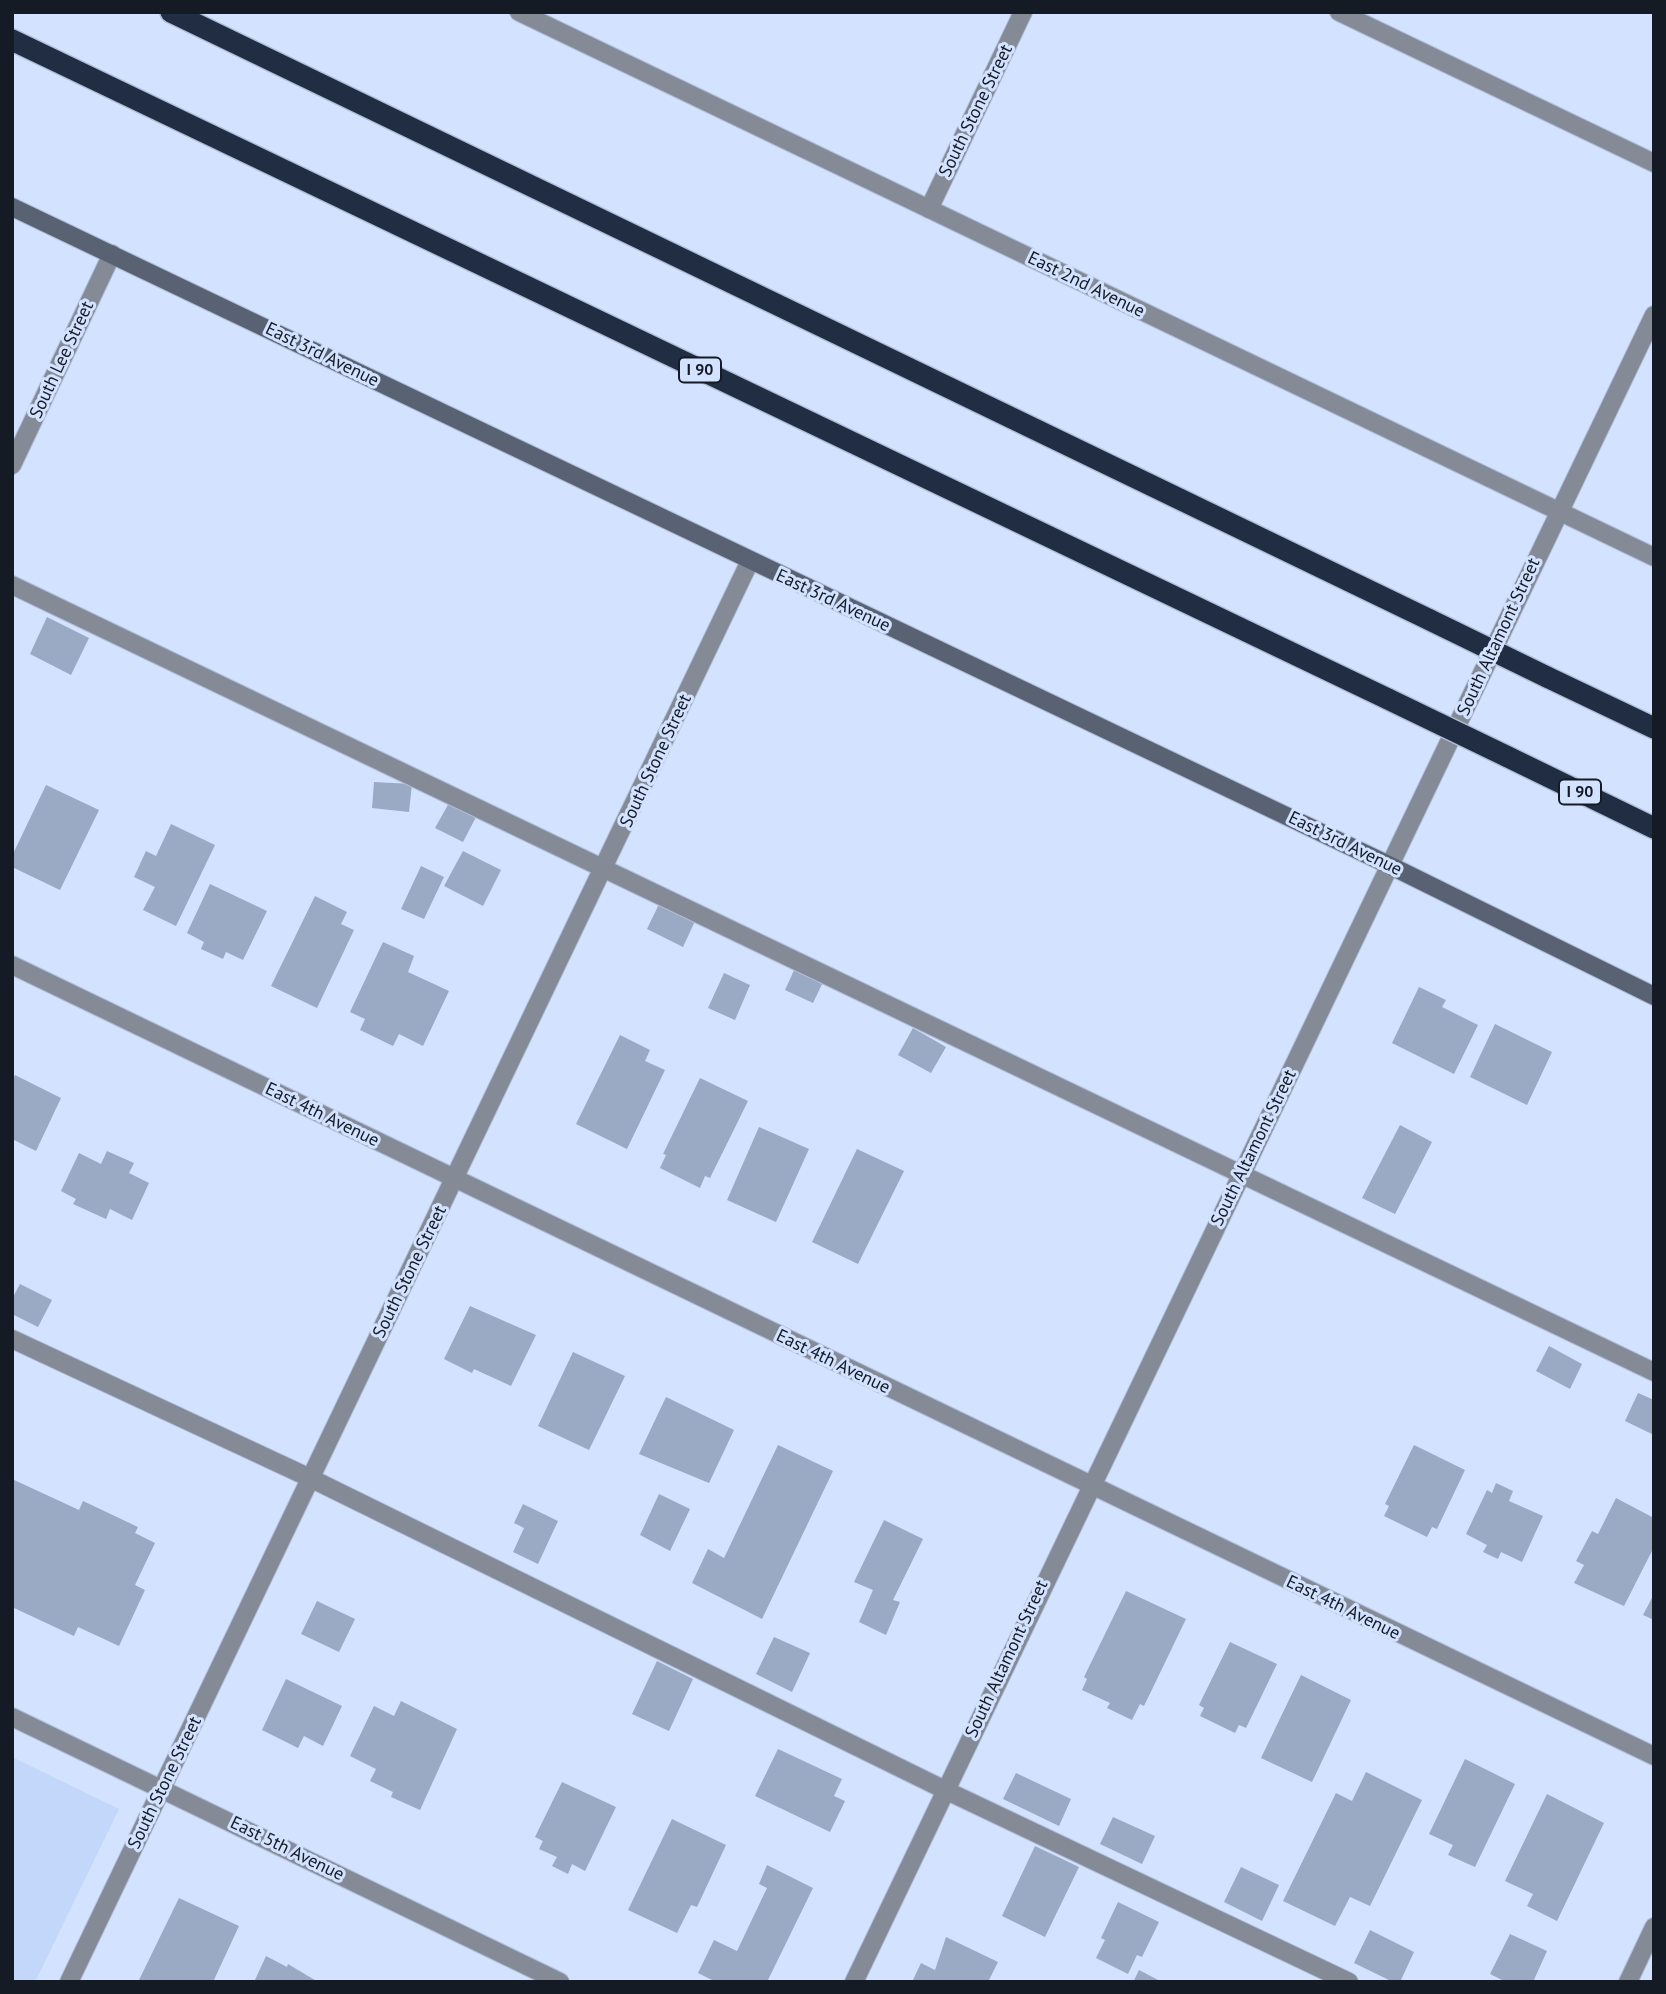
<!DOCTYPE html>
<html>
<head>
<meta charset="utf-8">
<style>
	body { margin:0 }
	#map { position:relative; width:1666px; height:1994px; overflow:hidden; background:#d2e2ff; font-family:"PT Sans",sans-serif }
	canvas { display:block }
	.frame { position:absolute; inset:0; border:14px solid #151b25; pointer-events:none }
</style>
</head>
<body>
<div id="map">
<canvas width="1666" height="1994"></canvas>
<div class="frame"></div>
</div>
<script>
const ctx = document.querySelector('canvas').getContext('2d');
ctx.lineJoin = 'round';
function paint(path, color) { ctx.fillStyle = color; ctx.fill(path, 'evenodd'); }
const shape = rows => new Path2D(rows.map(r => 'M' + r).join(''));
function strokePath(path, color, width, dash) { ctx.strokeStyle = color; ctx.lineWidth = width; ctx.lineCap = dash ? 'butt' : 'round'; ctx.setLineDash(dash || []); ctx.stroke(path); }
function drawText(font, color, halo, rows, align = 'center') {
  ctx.font = font + ' "PT Sans",sans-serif'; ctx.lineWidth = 6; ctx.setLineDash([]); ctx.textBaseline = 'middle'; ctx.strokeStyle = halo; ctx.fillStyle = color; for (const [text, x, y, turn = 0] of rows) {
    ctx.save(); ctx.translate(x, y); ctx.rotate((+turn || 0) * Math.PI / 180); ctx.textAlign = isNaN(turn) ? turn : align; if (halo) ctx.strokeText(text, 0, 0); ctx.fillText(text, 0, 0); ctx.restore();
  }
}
const built = shape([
	[12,1757,119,1809,35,1982,12,1982]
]);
const building = shape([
	[47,617,89,638,71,675,30,654],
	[374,782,412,784,409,812,372,808],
	[46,785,99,810,60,890,12,867,12,856],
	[449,803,476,817,463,842,435,828],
	[171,824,215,845,176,926,143,910,155,887,134,877,146,851,156,856],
	[463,851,501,870,483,906,444,886],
	[421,866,444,877,424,919,401,909],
	[210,884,267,911,243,960,226,952,223,959,201,949,204,942,187,933],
	[315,896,347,912,341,924,354,930,317,1008,271,986],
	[660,902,696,919,683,947,647,929],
	[383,942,414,956,408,972,449,991,423,1046,399,1034,393,1046,360,1030,365,1019,350,1012],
	[796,966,824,980,813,1003,785,990],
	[724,973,750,985,735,1020,708,1008],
	[1419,987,1446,1000,1442,1007,1478,1025,1454,1074,1392,1043],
	[1495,1024,1552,1052,1527,1105,1470,1077],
	[913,1028,946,1047,931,1073,898,1055],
	[620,1035,650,1050,645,1061,665,1070,627,1149,576,1124],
	[15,1075,61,1098,36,1151,12,1139,12,1081],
	[700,1078,748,1101,710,1178,705,1176,700,1188,660,1168,666,1155,663,1154],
	[1400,1125,1432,1142,1395,1214,1362,1198],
	[759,1127,809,1149,776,1222,727,1200],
	[857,1149,904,1171,858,1264,812,1242],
	[107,1151,134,1163,129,1173,149,1183,132,1220,110,1209,106,1219,73,1204,76,1199,61,1191,79,1153,101,1164],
	[20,1284,52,1300,38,1327,12,1314,12,1299],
	[470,1306,536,1335,511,1386,474,1369,472,1373,444,1359],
	[1549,1346,1582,1364,1570,1389,1536,1371],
	[573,1352,625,1376,589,1450,538,1426],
	[1638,1393,1654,1400,1654,1435,1625,1421],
	[666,1397,734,1430,709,1483,639,1454],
	[778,1445,833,1471,762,1619,692,1583,708,1549,724,1558],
	[1414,1445,1465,1470,1437,1529,1432,1527,1427,1537,1384,1516,1389,1506,1385,1504],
	[12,1479,79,1510,83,1501,138,1527,135,1533,155,1543,135,1585,145,1590,119,1646,78,1627,74,1636,12,1607],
	[1496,1483,1513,1491,1509,1501,1543,1516,1522,1562,1501,1552,1498,1559,1483,1552,1487,1545,1466,1534,1487,1490,1492,1493],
	[659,1494,690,1509,670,1551,640,1535],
	[1616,1498,1654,1518,1654,1547,1624,1606,1574,1583,1584,1565,1576,1561,1592,1531,1598,1534],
	[523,1504,558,1521,538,1564,513,1552,524,1528,514,1523],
	[884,1520,923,1539,893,1600,900,1602,886,1635,859,1622,873,1590,854,1582],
	[1126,1591,1186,1619,1144,1706,1140,1704,1132,1720,1107,1708,1110,1703,1082,1690,1087,1679,1084,1677],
	[1654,1594,1654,1620,1643,1615],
	[317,1601,355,1619,339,1652,301,1634],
	[774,1637,810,1653,792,1692,756,1674],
	[1230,1642,1277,1664,1246,1728,1239,1725,1235,1733,1200,1716,1204,1708,1199,1705],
	[657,1661,693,1679,669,1731,632,1714],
	[1301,1675,1351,1700,1312,1782,1261,1758],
	[286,1679,342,1706,323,1746,304,1736,298,1748,262,1730],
	[401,1701,457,1729,420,1810,391,1797,393,1792,370,1781,376,1769,350,1756,374,1706,394,1716],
	[778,1749,842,1779,834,1796,845,1801,830,1832,755,1796],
	[1465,1759,1515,1784,1475,1867,1448,1855,1453,1845,1429,1834],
	[1366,1772,1422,1800,1370,1906,1350,1897,1335,1926,1283,1901,1336,1793,1352,1801],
	[1016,1773,1071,1799,1059,1826,1003,1799],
	[562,1782,616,1807,585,1871,572,1864,568,1874,552,1866,557,1857,539,1849,543,1841,535,1837],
	[1547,1794,1604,1823,1557,1921,1527,1906,1533,1894,1505,1881],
	[1113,1817,1155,1836,1142,1864,1100,1844],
	[672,1819,726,1845,697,1907,691,1905,677,1933,628,1910],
	[1035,1846,1079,1867,1045,1937,1002,1916],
	[767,1865,813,1888,767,1982,716,1982,698,1973,714,1940,737,1951,767,1888,759,1884],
	[1241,1867,1279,1885,1262,1921,1224,1902],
	[179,1898,239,1926,213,1982,138,1982],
	[1118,1902,1159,1922,1142,1957,1137,1955,1128,1974,1096,1958,1105,1940,1101,1938],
	[1370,1930,1414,1952,1400,1982,1393,1982,1354,1963],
	[1510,1934,1547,1951,1533,1982,1506,1982,1490,1974],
	[946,1937,998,1962,989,1980,993,1982,912,1982,921,1963,935,1970],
	[266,1956,287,1967,288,1964,318,1982,254,1982],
	[1139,1970,1162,1982,1133,1982]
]);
const service = shape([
	[1339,12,1654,163],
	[12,585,1654,1372],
	[12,1339,310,1478,945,1790,1349,1982]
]);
const minor = shape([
	[929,209,1023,12],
	[12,465,112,254],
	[12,965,1654,1756],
	[69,1982,750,561],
	[1628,1982,1654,1927]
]);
const tertiary = shape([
	[519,12,1654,557],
	[12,1717,560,1982],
	[854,1982,1654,315]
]);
const secondary = shape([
	[12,207,1391,866,1654,996]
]);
const motorway = shape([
	[171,12,1430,620],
	[12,40,1388,699],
	[1547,677,1654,728],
	[1506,756,1654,828]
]);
const motorwayBridge = shape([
	[1430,620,1547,677],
	[1388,699,1506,756]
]);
const shields = [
	[700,370,42],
	[1580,792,42]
];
const shieldNames = [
	["I 90",700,370],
	["I 90",1580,792]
];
const streetNames = [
	["South Stone Street",976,111,-64],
	["East 2nd Avenue",1086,285,26],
	["East 3rd Avenue",322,355,26],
	["South Lee Street",62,360,-65],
	["East 3rd Avenue",833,601,25],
	["South Altamont Street",1499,637,-65],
	["South Stone Street",656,761,-65],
	["East 3rd Avenue",1345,844,26],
	["East 4th Avenue",322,1115,26],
	["South Altamont Street",1254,1148,-64],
	["South Stone Street",410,1272,-64],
	["East 4th Avenue",833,1362,26],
	["East 4th Avenue",1343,1608,26],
	["South Altamont Street",1007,1659,-65],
	["South Stone Street",165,1783,-64],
	["East 5th Avenue",287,1849,26]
];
paint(built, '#c3d7fa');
paint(building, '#9aa9c4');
strokePath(service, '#b0bed8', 20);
strokePath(minor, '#b0bed8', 20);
strokePath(tertiary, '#b0bed8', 20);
strokePath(secondary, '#b0bed8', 20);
strokePath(motorway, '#b0bed8', 24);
strokePath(service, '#848b97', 18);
strokePath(minor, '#848b97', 18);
strokePath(tertiary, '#848b97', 18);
strokePath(secondary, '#586273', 18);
strokePath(motorway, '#212d43', 21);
strokePath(motorwayBridge, '#b0bed8', 24, []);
strokePath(motorwayBridge, '#212d43', 21);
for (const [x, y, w] of shields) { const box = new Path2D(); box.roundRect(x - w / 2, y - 12.5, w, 25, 5); ctx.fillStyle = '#d2e2ff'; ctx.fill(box); strokePath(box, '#151b25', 2); }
drawText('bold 16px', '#151b25', null, shieldNames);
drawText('18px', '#151b25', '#d2e2ff', streetNames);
</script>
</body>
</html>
